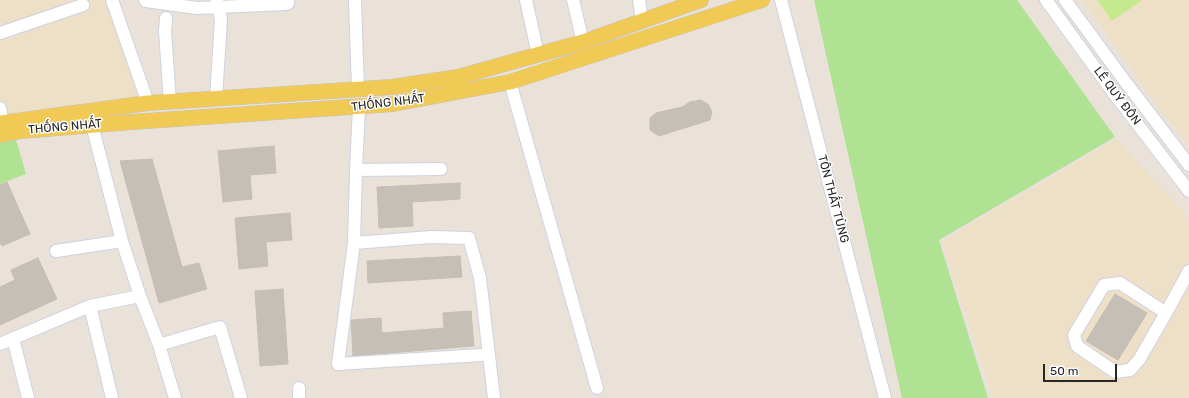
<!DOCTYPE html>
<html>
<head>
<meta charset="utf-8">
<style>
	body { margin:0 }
	#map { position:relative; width:1189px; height:398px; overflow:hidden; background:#eae2d8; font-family:Rubik,sans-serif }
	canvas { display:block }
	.scale { position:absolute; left:1043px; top:364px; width:74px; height:18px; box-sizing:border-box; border:2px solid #272727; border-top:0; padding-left:5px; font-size:12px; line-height:14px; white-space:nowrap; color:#272727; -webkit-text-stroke:3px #fff; paint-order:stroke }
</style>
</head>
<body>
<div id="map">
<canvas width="1189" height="398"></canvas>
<div class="scale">50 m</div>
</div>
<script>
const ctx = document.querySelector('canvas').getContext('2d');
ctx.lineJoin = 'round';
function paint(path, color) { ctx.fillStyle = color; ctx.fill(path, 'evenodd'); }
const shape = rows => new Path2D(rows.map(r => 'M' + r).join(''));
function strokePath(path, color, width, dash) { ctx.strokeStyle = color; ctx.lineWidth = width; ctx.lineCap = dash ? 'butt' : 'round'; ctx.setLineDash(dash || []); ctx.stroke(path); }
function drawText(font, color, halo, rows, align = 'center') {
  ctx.font = font + ' Rubik,sans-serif'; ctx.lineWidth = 3; ctx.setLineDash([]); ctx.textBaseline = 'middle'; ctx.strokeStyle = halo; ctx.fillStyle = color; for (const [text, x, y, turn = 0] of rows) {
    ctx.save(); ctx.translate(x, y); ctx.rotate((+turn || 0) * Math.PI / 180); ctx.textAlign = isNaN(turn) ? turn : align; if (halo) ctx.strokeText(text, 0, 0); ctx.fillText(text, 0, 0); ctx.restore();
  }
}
const education = shape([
	[0,0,111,0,142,98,0,115],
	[1082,0,1189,0,1189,145,1163,113],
	[1117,139,1189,218,1189,398,993,398,942,241]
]);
const green = shape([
	[814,0,1017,0,1115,137,939,240,988,398,902,398],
	[14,133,26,174,0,184,0,136]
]);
const pitch = shape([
	[1097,0,1142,0,1112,21]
]);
const building = shape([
	[700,100,708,104,712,112,710,120,659,136,650,130,650,118,656,113,682,107,690,102,700,100],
	[274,146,276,173,250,175,252,199,223,202,218,151,274,146],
	[152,159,182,267,199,263,207,289,159,303,120,161,152,159],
	[7,182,30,234,2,246,0,242,0,185,7,182],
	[460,183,460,199,412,202,413,226,379,228,377,187,460,183],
	[290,213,292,240,266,242,268,266,239,269,235,218,290,213],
	[460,256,462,277,368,283,367,261,460,256],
	[38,258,57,299,0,325,0,287,15,280,11,270,38,258],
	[283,289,288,364,260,366,255,291,283,289],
	[1115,294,1147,313,1118,360,1086,341,1115,294],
	[471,311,474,346,353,356,351,320,381,318,382,333,444,328,443,313,471,311]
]);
const minor = shape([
	[112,0,148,103],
	[145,0,146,1,197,8,285,4,288,3,288,0],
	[355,0,358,89],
	[526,0,538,55],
	[573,0,583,42],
	[639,0,642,21],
	[781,0,885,398],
	[1046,0,1112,91,1189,191],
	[1065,0,1124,80,1189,165],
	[166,18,165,31,170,102],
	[0,33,83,5],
	[510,82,597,388],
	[216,98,221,20,217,1],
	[0,108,3,122],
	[92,125,122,241,140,296,159,345,175,398],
	[441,169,356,170,354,243,431,237,469,238,480,278,494,398],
	[356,170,359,107],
	[354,243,338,364,481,355],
	[56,251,122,241],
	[1166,313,1139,360,1130,370,1115,372,1077,346,1074,335,1104,285,1120,283,1166,313,1189,271],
	[13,338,28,398],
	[0,344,90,306],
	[159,345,220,327,241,398],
	[112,398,90,306,140,296],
	[299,398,299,388]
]);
const major = shape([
	[0,123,148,103,392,87,458,77,583,42,701,0],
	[0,135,21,131,132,122,393,104,510,82,762,0]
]);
const streetNames = [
	["LÊ QUÝ ĐÔN",1117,96,53],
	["THỐNG NHẤT",388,103,-7],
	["THỐNG NHẤT",65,127,-5],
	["TÔN THẤT TÙNG",833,199,75]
];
paint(education, '#ede0c7');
paint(green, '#b0e293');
paint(pitch, '#c5ea8e');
paint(building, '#c5bfb8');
strokePath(building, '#c5beb2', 1);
strokePath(minor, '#ced2e1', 14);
strokePath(major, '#c3c3c3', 16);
strokePath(minor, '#fff', 12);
strokePath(major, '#f1ca56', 15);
drawText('12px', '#272727', '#fff', streetNames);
</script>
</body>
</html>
